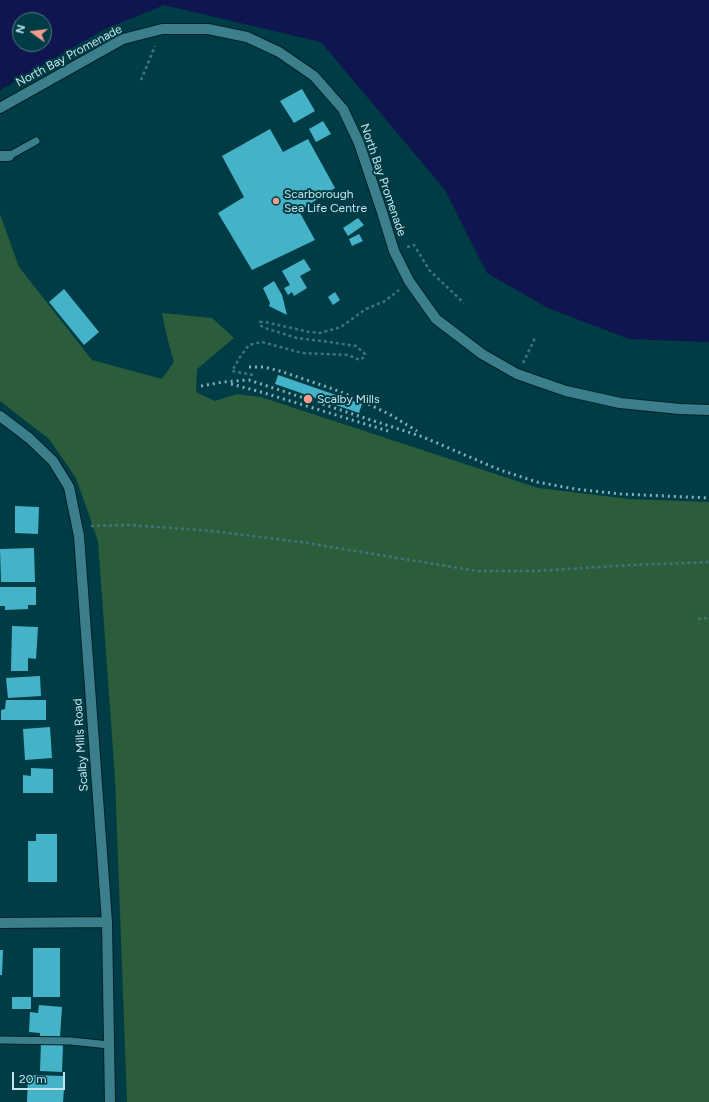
<!DOCTYPE html>
<html>
<head>
<meta charset="utf-8">
<style>
	body { margin:0 }
	#map { position:relative; width:709px; height:1102px; overflow:hidden; background:#003c45; font-family:Figtree,sans-serif }
	canvas { display:block }
	.north { position:absolute; left:12px; top:12px; width:40px; height:40px; box-sizing:border-box; background:#003c45; border:1px solid #4e8088; border-radius:50%; rotate:284deg; font-size:11px; font-weight:700; line-height:16px; text-align:center; color:#c4e5ec }
	.north::after { content:''; display:block; margin:auto; width:14px; height:18px; background:#f49d8d; clip-path:polygon(50% 0,100% 100%,50% 72%,0 100%) }
	.scale { position:absolute; left:12px; top:1072px; width:53px; height:18px; box-sizing:border-box; border:2px solid #c4e5ec; border-top:0; padding-left:5px; font-size:12px; line-height:14px; white-space:nowrap; color:#c4e5ec; -webkit-text-stroke:3px #003c45; paint-order:stroke }
</style>
</head>
<body>
<div id="map">
<canvas width="709" height="1102"></canvas>
<div class="north">N</div>
<div class="scale">20 m</div>
</div>
<script>
const ctx = document.querySelector('canvas').getContext('2d');
ctx.lineJoin = 'round';
function paint(path, color) { ctx.fillStyle = color; ctx.fill(path, 'evenodd'); }
const shape = rows => new Path2D(rows.map(r => 'M' + r).join(''));
function strokePath(path, color, width, dash) { ctx.strokeStyle = color; ctx.lineWidth = width; ctx.lineCap = dash ? 'butt' : 'round'; ctx.setLineDash(dash || []); ctx.stroke(path); }
function drawText(font, color, halo, rows, align = 'center') {
  ctx.font = font + ' Figtree,sans-serif'; ctx.lineWidth = 4; ctx.setLineDash([]); ctx.textBaseline = 'middle'; ctx.strokeStyle = halo; ctx.fillStyle = color; for (const [text, x, y, turn = 0] of rows) {
    ctx.save(); ctx.translate(x, y); ctx.rotate((+turn || 0) * Math.PI / 180); ctx.textAlign = isNaN(turn) ? turn : align; if (halo) ctx.strokeText(text, 0, 0); ctx.fillText(text, 0, 0); ctx.restore();
  }
}
const green = shape([
	[0,214,19,267,92,360,162,379,174,362,167,337,162,313,212,318,234,338,197,369,196,392,215,401,237,394,261,397,538,488,629,499,709,502,709,1102,127,1102,115,778,98,541,76,478,49,439,0,401]
]);
const water = shape([
	[0,0,709,0,709,342,629,339,548,308,487,273,445,190,321,42,164,5,103,30,0,90],
	[20,20,44,20,44,44,20,44]
]);
const building = shape([
	[302,89,315,111,294,123,280,101],
	[323,121,331,134,316,142,309,129],
	[270,129,283,152,308,139,335,188,299,211,315,240,252,270,218,213,244,197,222,156],
	[358,218,364,225,348,236,343,228],
	[359,234,363,241,352,246,349,239],
	[304,259,311,270,300,276,307,288,294,296,292,292,288,295,284,288,290,285,282,271],
	[274,281,282,295,287,315,269,306,270,303,263,288],
	[64,289,99,332,84,345,49,302],
	[335,292,340,300,333,305,328,297],
	[278,375,362,404,359,413,275,384],
	[15,506,39,507,38,534,15,533],
	[34,548,35,582,1,582,0,549],
	[0,587,36,587,36,605,28,605,28,609,5,610,5,606,0,606],
	[12,626,38,627,36,659,28,658,28,671,11,671],
	[40,676,41,696,8,698,6,678],
	[6,700,46,700,46,720,1,720,1,710,5,709],
	[50,727,52,758,25,760,23,729],
	[31,768,53,769,53,793,23,793,23,775,31,776],
	[36,834,57,834,57,882,28,882,28,841,36,841],
	[33,948,60,948,60,997,33,997],
	[0,950,3,950,2,975,0,975],
	[12,997,31,997,31,1009,12,1009],
	[39,1005,62,1007,60,1037,40,1036,40,1033,29,1032,30,1012,38,1013],
	[41,1043,63,1044,62,1072,40,1071],
	[28,1075,65,1076,63,1102,27,1102]
]);
const path = shape([
	[141,80,155,46],
	[407,247,414,245,430,271,464,303],
	[523,363,535,338],
	[253,375,232,371,240,357,249,345,262,342,302,353,348,355,360,360,364,357,365,354,356,346,329,342,297,338,265,328,261,326,260,322,265,322,309,332,320,333,341,327,366,309,385,301,399,290],
	[91,526,130,525,212,531,301,542,477,571,536,571,631,565,709,562],
	[698,619,709,618]
]);
const service = shape([
	[9,156,36,141],
	[0,1040,71,1041,109,1045]
]);
const pedestrian = shape([
	[0,108,123,39,162,29,208,29,247,37,279,52,314,76,343,109,359,143,382,212,394,251,409,281,436,319,482,354,517,374,566,391,620,403,680,409,709,410]
]);
const minor = shape([
	[0,156,9,156],
	[0,416,29,438,53,461,69,487,79,536,107,922,110,1102],
	[0,923,107,922]
]);
const rail = shape([
	[249,367,264,367,280,371,333,389,360,400,389,414,417,431],
	[231,384,261,392,388,431],
	[201,386,223,382,249,380,423,437,500,470,537,482,575,489,621,494,709,498]
]);
const markers = [
	[276,201,4,"#f49d8d"],
	[308,399,5,"#f49d8d"]
];
const streetNames = [
	["North Bay Promenade",69,56,-28],
	["North Bay Promenade",383,180,71],
	["Scalby Mills Road",81,745,-94]
];
const poiNames = [
	["Scarborough",284,194],
	["Sea Life Centre",284,208],
	["Scalby Mills",317,399]
];
paint(green, '#2b5d3a');
paint(water, '#0f154e');
paint(building, '#45b3c7');
strokePath(service, '#002127', 9);
strokePath(pedestrian, '#002127', 12);
strokePath(minor, '#002127', 12);
strokePath(path, '#40737c', 2.5, [3, 3]);
strokePath(service, '#3b7f8c', 7);
strokePath(pedestrian, '#3b7f8c', 10);
strokePath(minor, '#3b7f8c', 10);
strokePath(rail, '#85afb6', 3, [2, 4]);
for (const [x, y, r, color] of markers) { const dot = new Path2D(); dot.arc(x, y, r, 0, 2 * Math.PI); ctx.fillStyle = color; ctx.fill(dot); strokePath(dot, '#003c45', 1.5); }
drawText('12px', '#c4e5ec', '#003c45', streetNames);
drawText('12px', '#c4e5ec', '#003c45', poiNames, 'left');
</script>
</body>
</html>
